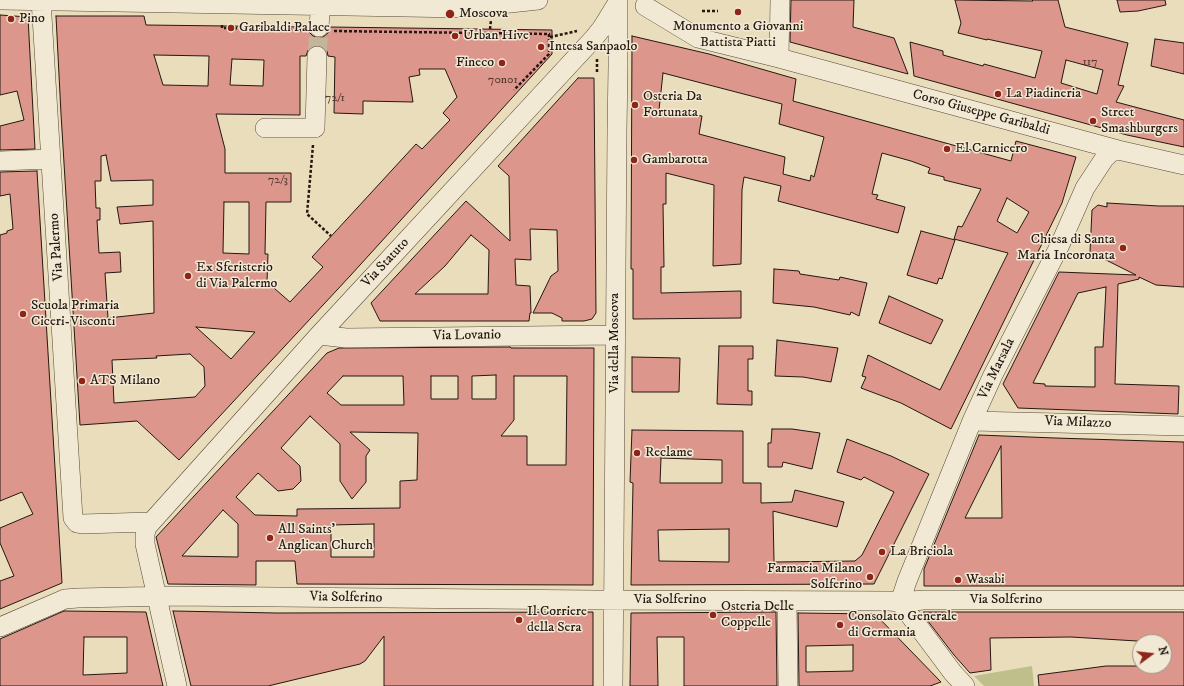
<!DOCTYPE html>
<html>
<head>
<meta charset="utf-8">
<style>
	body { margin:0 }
	#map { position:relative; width:1184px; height:686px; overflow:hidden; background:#eaddbb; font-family:"IM FELL DW Pica",serif }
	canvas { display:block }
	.north { position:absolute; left:1132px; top:634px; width:40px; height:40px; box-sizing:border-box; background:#f1e9d3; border:1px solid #9f9586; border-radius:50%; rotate:75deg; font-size:11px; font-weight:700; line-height:16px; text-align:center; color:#251712 }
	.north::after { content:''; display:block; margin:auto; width:14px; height:18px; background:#8f2418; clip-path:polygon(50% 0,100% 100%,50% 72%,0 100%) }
</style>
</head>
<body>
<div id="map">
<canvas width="1184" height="686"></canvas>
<div class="north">N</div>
</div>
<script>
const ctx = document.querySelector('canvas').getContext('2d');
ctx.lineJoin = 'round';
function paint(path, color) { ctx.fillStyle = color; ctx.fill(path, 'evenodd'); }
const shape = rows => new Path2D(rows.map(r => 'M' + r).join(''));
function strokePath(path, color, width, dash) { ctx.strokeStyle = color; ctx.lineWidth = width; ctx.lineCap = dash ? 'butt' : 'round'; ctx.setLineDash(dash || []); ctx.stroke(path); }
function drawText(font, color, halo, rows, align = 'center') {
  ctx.font = font + ' "IM FELL DW Pica",serif'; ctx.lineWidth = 3; ctx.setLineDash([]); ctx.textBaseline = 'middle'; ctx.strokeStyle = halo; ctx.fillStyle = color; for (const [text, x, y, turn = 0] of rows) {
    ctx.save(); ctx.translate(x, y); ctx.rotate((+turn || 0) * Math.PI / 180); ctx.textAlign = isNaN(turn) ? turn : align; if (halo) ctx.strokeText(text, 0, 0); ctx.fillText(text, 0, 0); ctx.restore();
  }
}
const green = shape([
	[1032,666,1034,686,984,686,974,676]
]);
const building = shape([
	[791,0,854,0,853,27,894,38,908,74,790,42,791,0],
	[955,0,1033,1,1032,0,1058,0,1065,27,1128,43,1118,85,1124,86,1116,102,1184,120,1184,147,1127,135,914,76,910,42,943,51,943,55,983,66,984,64,1035,78,1042,51,987,39,987,40,958,33,961,23,955,0],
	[1066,60,1103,70,1097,94,1061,83,1066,60],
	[1117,0,1165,0,1166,5,1138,11,1120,12,1117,0],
	[0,15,28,17,35,149,0,150,0,126,24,120,17,91,0,95,0,15],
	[56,16,144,16,146,25,308,27,309,32,313,36,319,38,323,37,328,33,330,27,552,30,552,54,350,276,179,460,137,421,80,425,61,114,56,16],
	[317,45,323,47,327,51,328,56,335,57,334,113,363,114,363,101,413,102,409,77,420,75,419,69,445,69,457,97,443,113,450,120,422,149,416,144,312,257,323,267,290,302,267,282,268,254,265,254,266,202,291,202,291,173,225,173,225,149,216,114,300,115,300,56,306,56,308,50,312,46,317,45],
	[154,55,209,56,208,86,163,85,154,55],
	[232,59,264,60,263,86,230,85,232,59],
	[106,155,111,181,153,180,153,205,117,207,120,224,153,221,154,313,108,318,105,273,121,272,120,252,99,253,97,220,100,220,100,208,96,208,95,181,101,181,101,156,106,155],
	[224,202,249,202,249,254,223,253,224,202],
	[196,327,255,332,231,359,196,327],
	[190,354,204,367,205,386,195,397,114,403,112,360,157,358,156,356,190,354],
	[632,36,709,54,796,79,793,101,1011,161,1016,141,1076,157,1062,203,951,429,901,403,861,388,866,377,862,376,868,355,940,390,1008,253,954,239,958,226,962,227,981,189,944,180,944,177,928,173,930,168,911,161,882,153,872,194,878,195,876,199,905,207,898,233,778,201,781,186,744,177,742,190,741,264,713,266,714,185,666,173,666,204,663,204,664,267,661,267,661,293,741,291,741,318,633,319,633,269,631,269,632,36],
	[663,73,782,104,779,124,824,137,814,177,811,175,810,181,783,174,785,157,699,134,702,116,659,110,663,73],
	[1007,198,1029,212,1017,233,997,221,1007,198],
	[1155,39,1184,43,1184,74,1151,66,1155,39],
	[578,78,594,78,596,313,592,319,584,321,562,321,562,318,552,313,533,313,551,276,558,271,557,230,530,229,531,260,515,259,516,285,530,286,531,313,530,313,529,321,380,321,371,303,466,201,510,241,509,176,498,166,578,78],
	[471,235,489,250,488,294,415,294,445,266,471,235],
	[37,171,62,583,0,609,0,581,14,576,0,543,0,528,33,514,22,492,0,501,0,235,7,233,7,231,13,229,10,194,0,196,0,172,37,171],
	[1107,203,1159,206,1184,206,1184,287,1156,285,1139,277,1139,279,1118,284,1115,384,1179,386,1178,414,1018,408,1003,384,1059,272,1136,275,1090,252,1092,210,1098,205,1107,207,1107,203],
	[1106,287,1103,347,1095,347,1095,387,1045,386,1045,384,1033,383,1078,293,1106,287],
	[921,231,955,240,942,279,939,278,937,284,907,275,921,231],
	[774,269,799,271,800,274,839,280,840,277,867,283,859,316,851,312,850,315,814,307,773,303,774,269],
	[889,296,943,320,931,344,879,323,889,296],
	[777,340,838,348,831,382,803,377,775,376,777,340],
	[719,346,753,346,753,359,748,359,748,391,752,391,752,405,717,404,719,346],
	[510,347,511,348,594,348,593,585,297,584,295,561,256,561,256,585,168,584,156,537,327,353,339,348,510,347],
	[496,375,496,399,472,399,472,376,496,375],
	[343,376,403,376,404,405,341,405,327,393,343,376],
	[431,376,458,376,458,399,431,399,431,376],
	[514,376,567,376,566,465,527,465,527,436,501,436,514,420,514,376],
	[310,416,340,444,340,481,352,499,366,482,366,456,370,450,350,432,418,433,417,480,400,481,400,508,297,509,297,516,255,515,236,497,258,473,278,491,293,489,301,481,300,466,281,448,310,416],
	[223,510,238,524,238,557,182,556,223,510],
	[374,524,374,557,331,557,331,525,374,524],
	[632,357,680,358,679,392,632,392,632,357],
	[772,429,792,429,820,433,812,469,783,462,782,467,768,467,768,443,771,443,772,429],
	[632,430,743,431,743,483,761,483,761,503,792,502,795,490,844,502,837,527,773,511,774,562,855,561,862,555,894,492,864,477,861,480,837,472,847,439,891,456,929,474,874,584,631,585,633,483,630,482,632,430],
	[661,458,722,460,722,483,660,483,661,458],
	[729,529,729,562,659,561,658,530,729,529],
	[979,435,1055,438,1184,442,1184,586,924,586,924,569,979,435],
	[1001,446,1002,518,965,518,1001,446],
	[64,611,146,612,163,686,0,686,0,639,64,611],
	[84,637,127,637,127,673,83,675,84,637],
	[173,611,277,613,593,612,593,686,384,686,384,636,365,661,360,664,268,686,191,686,173,611],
	[776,612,777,686,684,686,684,637,657,637,658,686,630,686,631,613,776,612],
	[924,612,1184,612,1184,686,1039,686,1038,675,1106,666,1164,666,1164,640,1137,641,1071,637,990,638,991,670,970,673,954,655,924,616,924,612],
	[798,613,875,614,941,682,930,686,799,686,798,613],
	[853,645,853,671,806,672,806,646,853,645]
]);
const minorTunnel = shape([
	[317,56,319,27]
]);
const path = shape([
	[702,11,718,11],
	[222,25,222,28,303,30],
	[490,29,491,20],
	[334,31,549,34,549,54,514,90],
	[550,37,577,31],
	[550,48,563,48],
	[597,59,597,72],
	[313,145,307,214,331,236]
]);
const minor = shape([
	[2,0,463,8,538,0],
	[41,0,73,518,77,523,82,524,150,522],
	[645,6,698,38,779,58,1118,150,1184,165],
	[319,27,321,0],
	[779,58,780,0],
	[265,128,315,128,317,56],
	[0,161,51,159],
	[319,335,346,338,615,335],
	[972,421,1184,426],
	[787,601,788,686],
	[900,602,907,581,972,421,993,375,1059,247,1085,188,1104,159,1111,152,1118,150],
	[900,602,953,673,965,686],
	[0,627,65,599,78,598,172,596,595,600,889,601,900,602,924,600,1184,600],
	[177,686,145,544,145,534,147,527,319,335,594,38,602,28,618,2],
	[613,686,617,131,618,67,618,1]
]);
const markers = [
	[738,12,4,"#8f2418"],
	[450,14,5,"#8f2418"],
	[11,19,4,"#8f2418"],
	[231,28,4,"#8f2418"],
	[455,36,4,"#8f2418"],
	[541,47,4,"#8f2418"],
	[502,63,4,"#8f2418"],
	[998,94,4,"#8f2418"],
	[635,105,4,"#8f2418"],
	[1093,121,4,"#8f2418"],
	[947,149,4,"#8f2418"],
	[634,160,4,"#8f2418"],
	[1123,248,4,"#8f2418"],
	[188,276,4,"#8f2418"],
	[23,314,4,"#8f2418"],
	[82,381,4,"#8f2418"],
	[637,453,4,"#8f2418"],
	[270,538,4,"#8f2418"],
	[882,552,4,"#8f2418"],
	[870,577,4,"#8f2418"],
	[958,580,4,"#8f2418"],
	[713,615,4,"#8f2418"],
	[519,620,4,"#8f2418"],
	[840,625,4,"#8f2418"]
];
const numberNames = [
	["117",1090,63],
	["70n01",503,81],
	["72/1",335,99],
	["72/3",278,181]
];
const poiNames = [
	["Moscova",459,14],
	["Pino",19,19],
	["Monumento a Giovanni",738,27,"center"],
	["Battista Piatti",738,43,"center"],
	["Garibaldi Palace",239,28],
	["Urban Hive",463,36],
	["Intesa Sanpaolo",549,47],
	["Fineco",494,63,"right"],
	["La Piadineria",1006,94],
	["Osteria Da",643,97],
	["Fortunata",643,113],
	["Street",1101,113],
	["Smashburgers",1101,129],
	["El Carnicero",955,149],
	["Gambarotta",642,160],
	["Chiesa di Santa",1115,240,"right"],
	["Maria Incoronata",1115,256,"right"],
	["Ex Sferisterio",196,268],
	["di Via Palermo",196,284],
	["Scuola Primaria",31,306],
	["Ciceri-Visconti",31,322],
	["ATS Milano",90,381],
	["Reclame",645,453],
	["All Saints'",278,530],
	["Anglican Church",278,546],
	["La Briciola",890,552],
	["Farmacia Milano",862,569,"right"],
	["Solferino",862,585,"right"],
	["Wasabi",966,580],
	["Osteria Delle",721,607],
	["Coppelle",721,623],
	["Il Corriere",527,612],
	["della Sera",527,628],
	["Consolato Generale",848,617],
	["di Germania",848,633]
];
const streetNames = [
	["Corso Giuseppe Garibaldi",981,113,15],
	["Via Palermo",57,247,-94],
	["Via Statuto",386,263,-47],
	["Via Lovanio",467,336,-1],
	["Via della Moscova",615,343,-90],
	["Via Marsala",997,369,-64],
	["Via Milazzo",1078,423,2],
	["Via Solferino",346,598,1],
	["Via Solferino",670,600],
	["Via Solferino",1006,600]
];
paint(green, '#bfbf8b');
paint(building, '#dc968b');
strokePath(building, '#251712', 1);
strokePath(minorTunnel, '#c3b599', 19, [19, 10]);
strokePath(minor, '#56483c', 20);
strokePath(path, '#251712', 2.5, [3, 2]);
strokePath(minor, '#f1e9d3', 19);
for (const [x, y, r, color] of markers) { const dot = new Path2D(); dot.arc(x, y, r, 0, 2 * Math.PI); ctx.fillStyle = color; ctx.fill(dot); strokePath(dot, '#f1e9d3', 1.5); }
drawText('12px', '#533730', null, numberNames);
drawText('14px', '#251712', '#f1e9d3', poiNames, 'left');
drawText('14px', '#251712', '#f1e9d3', streetNames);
</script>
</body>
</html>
